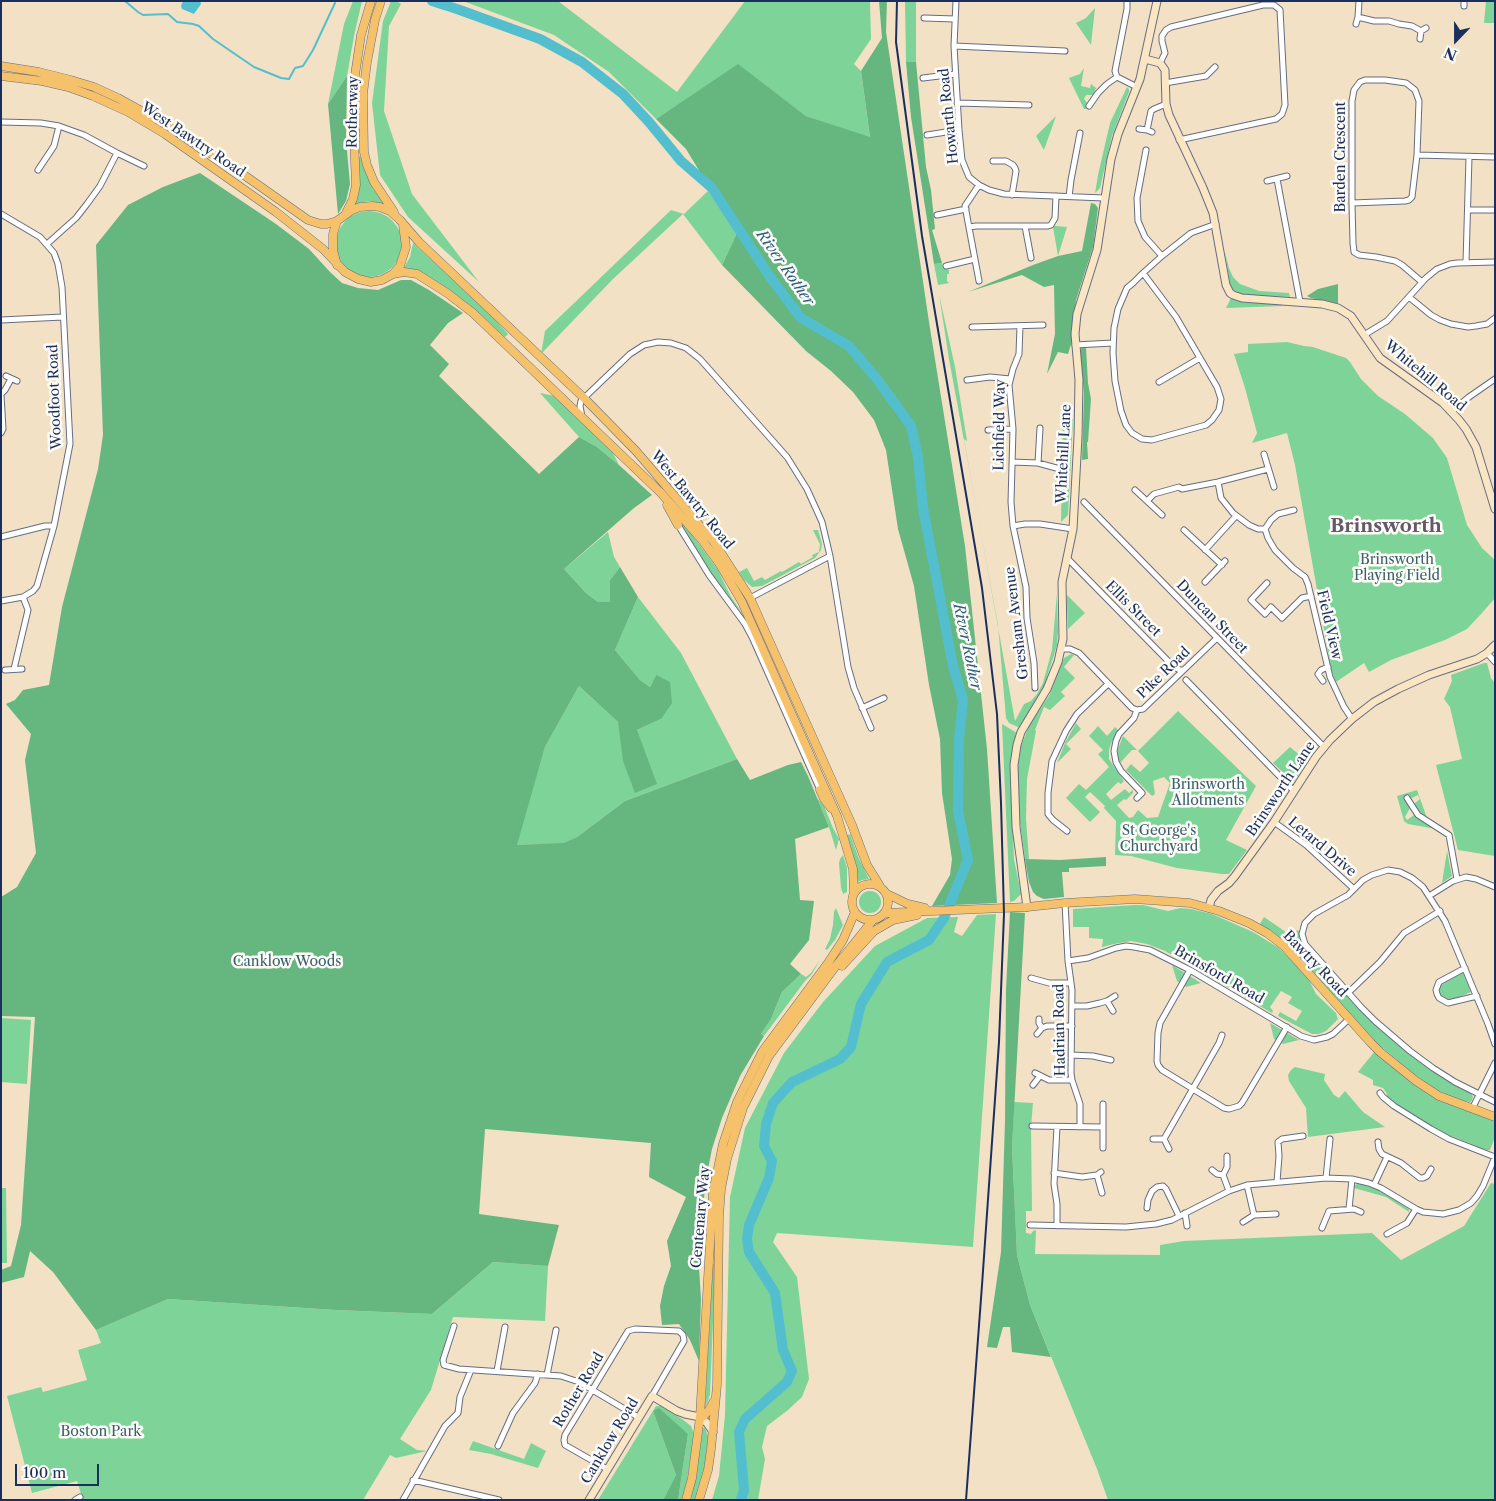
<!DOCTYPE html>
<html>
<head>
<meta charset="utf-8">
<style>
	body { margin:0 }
	#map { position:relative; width:1496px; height:1501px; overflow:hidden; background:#f2e1c4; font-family:"Libre Caslon Text",serif }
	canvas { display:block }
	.frame { position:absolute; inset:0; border:2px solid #1b2f5e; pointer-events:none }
	.north { position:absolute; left:1431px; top:15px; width:50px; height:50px; -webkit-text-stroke:4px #fdfcf7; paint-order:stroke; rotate:202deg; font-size:14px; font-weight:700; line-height:20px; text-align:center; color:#1b2f5e }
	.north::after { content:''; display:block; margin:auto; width:18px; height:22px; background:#1b2f5e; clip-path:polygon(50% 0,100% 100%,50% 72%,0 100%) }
	.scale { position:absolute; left:15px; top:1464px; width:84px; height:22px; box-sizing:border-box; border:2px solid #1b2f5e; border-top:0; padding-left:6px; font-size:15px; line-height:18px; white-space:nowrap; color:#1b2f5e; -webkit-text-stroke:4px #fdfcf7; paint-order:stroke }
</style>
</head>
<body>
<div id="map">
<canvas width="1496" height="1501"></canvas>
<div class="frame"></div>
<div class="north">N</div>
<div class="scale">100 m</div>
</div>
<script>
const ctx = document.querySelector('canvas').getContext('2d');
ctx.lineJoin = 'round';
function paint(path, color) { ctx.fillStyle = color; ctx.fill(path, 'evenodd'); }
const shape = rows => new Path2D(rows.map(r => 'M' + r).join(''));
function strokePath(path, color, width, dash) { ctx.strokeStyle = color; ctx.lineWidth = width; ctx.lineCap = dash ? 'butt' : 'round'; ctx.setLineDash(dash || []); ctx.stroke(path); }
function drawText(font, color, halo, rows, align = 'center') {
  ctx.font = font + ' "Libre Caslon Text",serif'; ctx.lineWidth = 5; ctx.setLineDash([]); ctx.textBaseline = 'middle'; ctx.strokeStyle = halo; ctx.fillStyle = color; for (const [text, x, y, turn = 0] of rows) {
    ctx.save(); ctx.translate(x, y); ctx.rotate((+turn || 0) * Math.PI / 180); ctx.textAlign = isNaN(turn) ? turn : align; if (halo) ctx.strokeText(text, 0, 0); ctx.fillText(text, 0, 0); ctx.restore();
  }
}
const green = shape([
	[353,1,362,1,354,36,347,76,328,104,344,24],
	[391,1,396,1,401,4,389,26,384,111,412,194,479,282,408,217,380,175,372,103,383,21],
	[463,1,558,1,677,92,745,1,870,1,871,39,854,64,861,71,870,138,806,116,738,65,656,119,609,72,554,35],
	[905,1,916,1,916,62,906,62],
	[1486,1,1495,1,1495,23,1484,23],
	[1095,8,1091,45,1076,23,1086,18],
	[1084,68,1081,86,1090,88,1091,84,1096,88,1093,95,1086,95,1084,99,1088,104,1086,109,1084,109,1069,78,1080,74],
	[1127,87,1129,89,1129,92,1112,136,1100,188,1095,193,1098,175,1110,123],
	[1056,116,1044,150,1036,136],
	[359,157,361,157,366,174,373,189,384,204,369,201,355,204,359,190],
	[708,191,737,233,722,265,683,214,613,279,541,354,545,331,671,210,684,214],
	'336 244a33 33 0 1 1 66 0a33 33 0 1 1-66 0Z',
	[1055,226,1067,227,1058,256,1053,227],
	[413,243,493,317,508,334,505,337,478,312,449,290,417,271,404,268,410,257],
	[1225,252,1229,268,1233,277,1240,284,1259,291,1289,293,1290,297,1245,295,1233,290,1230,284],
	[942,263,943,268,949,270,949,274,947,274,947,281,949,283,938,285,934,264],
	[939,294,955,367,967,441,964,439,1015,721,1024,704,1031,701,1037,694,1043,683,1052,650,1057,594,1058,632,1057,645,1053,658,1044,686,1019,728,1016,726,1016,728,1016,726,1009,723,1006,718,998,625,949,359],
	[1231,298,1237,301,1282,304,1282,306,1226,308],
	[1287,342,1304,346,1313,347,1346,358,1350,362,1361,379,1378,396,1405,414,1433,438,1447,458,1467,525,1482,548,1495,560,1495,598,1482,613,1467,629,1445,640,1391,660,1369,672,1364,663,1336,682,1331,669,1295,465,1287,433,1252,443,1257,433,1245,388,1234,354,1248,352,1248,344],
	[540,393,555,396,613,453,619,465,597,447,579,437],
	[1073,419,1068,515,1061,522,1063,420],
	[679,520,687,528,718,570,730,595,745,618,703,562],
	[813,530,818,530,822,544,821,550,815,558,762,586,752,587,744,580,739,572,747,568,754,581,762,577,765,580,781,571,782,572,799,562,801,564,813,557,812,555,819,552,820,544],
	[608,532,614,557,620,567,610,580,610,602,598,602,586,593,564,569],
	[1067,595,1085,613,1068,629,1067,604],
	[638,597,681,653,737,759,625,801,577,837,564,844,516,845,545,747,579,686,618,722,637,730,661,719,656,675,650,687,640,680,615,650],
	[1071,654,1074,655,1064,667,1075,678,1061,692,1065,696,1050,710,1044,707,1035,730,1036,731,1027,779,1026,819,1029,859,1025,859,1019,815,1018,767,1021,746,1029,726,1050,694,1064,658],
	[1484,663,1487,663,1491,678,1495,683,1495,856,1458,850,1436,765,1462,759,1450,707,1444,699,1452,681,1451,675],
	[1178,711,1256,786,1226,840,1247,850,1229,874,1222,874,1177,868,1131,856,1115,855,1116,821,1104,808,1105,806,1090,792,1085,797,1100,812,1090,822,1066,798,1079,784,1086,790,1109,767,1098,754,1103,750,1089,736,1098,726,1107,736,1115,727,1119,731,1112,741,1109,750,1109,759,1124,781,1121,784,1118,782,1106,794,1111,800,1125,789,1129,793,1133,790,1133,793,1126,800,1124,799,1117,805,1129,818,1133,817,1138,810,1147,818,1158,817,1170,783,1164,777,1153,781,1155,794,1152,796,1126,770,1131,764,1140,772,1149,763,1138,751],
	[1076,723,1081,729,1066,744,1071,749,1057,763,1065,743],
	[1002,724,1017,733,1010,774,1014,859,1021,894,1014,901,1010,902],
	[1123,736,1137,750,1132,750,1120,763,1118,757,1118,749],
	[1315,744,1315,747,1294,782,1292,781,1273,763,1290,747,1302,757],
	[1417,790,1427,818,1414,806,1414,804,1420,799,1418,795,1412,798,1408,796,1405,799,1410,808,1405,817,1407,820,1414,815,1417,816,1425,823,1436,829,1408,824,1404,821,1397,796],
	[817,798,824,806,833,828,839,839,836,850,829,827],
	[850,834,859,859,869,879,862,880,858,882,846,836],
	[1447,851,1452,876,1442,883],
	[843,855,847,868,847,892,843,894,841,888,839,863,840,859],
	'859 902a11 11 0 1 1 22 0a11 11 0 1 1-22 0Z',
	[1135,905,1143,905,1168,911,1180,908,1191,909,1212,914,1253,932,1279,948,1294,963,1308,978,1316,994,1336,1013,1338,1019,1326,1031,1319,1034,1312,1034,1278,1016,1280,1012,1296,1021,1302,1011,1288,1003,1292,997,1281,991,1270,1007,1273,1011,1272,1013,1165,951,1147,944,1131,941,1114,944,1102,947,1103,939,1089,938,1089,927,1073,927,1073,909],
	[836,908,843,925,835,940,827,950,825,949,830,939,833,925,834,912],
	[996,914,973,1247,777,1233,773,1242,797,1277,809,1379,802,1397,788,1410,767,1426,762,1447,765,1459,758,1500,712,1500,719,1476,725,1415,730,1197,745,1128,784,1053,823,1002,875,946,927,918,958,917,954,932,962,936,977,915],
	[1264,917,1293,937,1297,930,1300,932,1299,937,1302,944,1360,1010,1380,1029,1427,1067,1471,1093,1473,1097,1471,1102,1461,1101,1437,1090,1414,1074,1379,1045,1361,1027,1289,945,1260,924],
	[820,960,812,974,805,981,764,1036,761,1034,771,1019,782,992,801,974,806,977,811,973],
	[1172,965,1201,983,1186,987,1177,981],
	[1461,973,1463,973,1471,992,1455,999,1447,999,1441,996,1439,990,1441,985],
	[1,1018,31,1020,27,1084,1,1082],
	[1270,1023,1299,1040,1283,1044,1274,1039],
	[1375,1051,1419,1086,1495,1121,1495,1137,1490,1150,1484,1151,1476,1148,1476,1146,1452,1136,1451,1137,1423,1123,1424,1121,1387,1098,1387,1094,1383,1088,1373,1085,1373,1080,1358,1072],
	[1295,1067,1325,1074,1324,1080,1334,1095,1339,1098,1345,1091,1363,1112,1385,1127,1308,1137,1306,1108,1289,1081,1288,1075,1291,1070],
	[1014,1102,1033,1103,1031,1126,1032,1211,1026,1211,1026,1233,1031,1234,1033,1231,1036,1230,1035,1254,1160,1255,1160,1245,1184,1241,1372,1233,1401,1260,1464,1226,1491,1183,1495,1184,1495,1500,1108,1500,1097,1469,1030,1305,1017,1255,1012,1147],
	[1359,1183,1379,1190,1409,1209,1409,1212,1386,1197,1354,1188,1355,1185],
	[1,1188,6,1188,7,1263,1,1263],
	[493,1262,548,1266,545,1321,453,1317,431,1390,400,1439,417,1450,427,1451,396,1458,390,1455,363,1500,78,1500,82,1497,77,1481,32,1493,7,1396,41,1387,43,1392,87,1380,78,1350,101,1343,96,1330,168,1299,336,1310,432,1314],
	[713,1264,715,1264,715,1273,710,1394,708,1401,705,1407],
	[656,1406,661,1406,682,1419,691,1426,694,1434,687,1480,682,1500,678,1500,688,1434,653,1411,676,1475,663,1500,598,1500],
	[703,1428,705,1428,708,1436,705,1466,695,1500,690,1500,696,1475],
	[473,1441,524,1459,531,1443,546,1451,538,1468,491,1454,469,1450]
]);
const forest = shape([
	[879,1,887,1,886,32,929,322,965,546,987,749,997,903,932,906,950,875,952,859,942,793,940,739,929,685,914,586,898,529,886,450,874,420,853,392,831,371,806,351,722,265,737,233,686,149,656,119,738,64,806,116,870,137,861,71,882,38],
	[906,62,916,62,926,167,931,190,935,229,932,230,942,263,934,264,911,117],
	[347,76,346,140,350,184,346,201,338,214,328,104],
	[200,173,276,224,309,249,330,272,342,283,358,288,378,290,401,280,411,280,429,290,463,313,448,323,430,345,449,364,439,376,539,474,579,437,597,447,619,465,652,495,634,508,564,569,586,593,598,602,610,602,610,580,620,567,638,597,615,650,640,680,650,687,656,675,670,682,672,703,661,719,637,730,657,784,635,793,623,761,618,722,579,686,545,747,517,845,564,843,577,837,625,801,737,759,750,780,788,765,801,762,808,776,829,827,795,839,800,900,814,901,809,940,790,964,801,974,782,992,771,1019,761,1034,764,1036,740,1076,722,1118,712,1149,706,1179,701,1227,699,1268,701,1299,699,1361,690,1340,679,1324,662,1325,660,1306,664,1286,671,1266,667,1241,686,1197,649,1177,651,1143,485,1129,479,1214,559,1225,548,1266,493,1262,432,1314,336,1310,168,1299,96,1330,53,1272,30,1251,24,1277,1,1283,1,1270,11,1266,21,1225,35,1017,1,1016,1,897,17,887,36,853,25,760,31,734,6,704,15,700,23,690,49,685,62,607,98,469,103,435,96,245,128,205,163,187],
	[1091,203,1095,204,1098,208,1093,247,1076,300,1072,341,1068,354,1058,352,1047,374,1055,334,1054,285,1044,287,1022,275,968,292,1033,265,1058,256,1082,251],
	[1338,284,1338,304,1311,298,1307,296,1318,289],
	[1082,347,1086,347,1088,383,1091,399,1088,442,1087,442,1088,459,1082,460,1084,393,1080,352],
	[1106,857,1106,866,1069,868,1069,872,1062,872,1064,897,1044,899,1037,896,1033,892,1029,882,1025,859,1060,860],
	[1010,912,1025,913,1012,1147,1017,1255,1030,1305,1051,1357,1012,1352,1010,1327,1003,1327,997,1348,987,1347,1001,1252,1005,1121,1006,989],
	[659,1408,688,1434,678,1500,663,1500,676,1475,653,1411]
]);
const water = shape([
	[183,1,200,1,201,4,194,14,182,9,181,6]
]);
const stream = shape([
	[125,1,138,12,143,15,168,14,177,22,193,24,199,26,213,39,254,67,281,78,289,79,295,68,303,66,313,50,335,3]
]);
const river = shape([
	[432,1,457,9,540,39,582,62,623,94,649,122,681,161,712,188,770,277,801,318,849,346,877,379,911,426,918,457,923,508,953,666,963,700,959,739,958,811,968,860,944,918,929,940,887,962,861,1004,851,1047,840,1059,792,1082,773,1103,766,1124,764,1146,772,1161,769,1178,749,1225,747,1239,749,1252,775,1293,783,1350,792,1371,787,1382,745,1419,739,1432,744,1490,741,1500]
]);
const street = shape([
	[956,1,954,46,959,130,962,160,969,177,979,185,989,190,1004,194,1104,198],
	[1127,1,1127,9,1115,71,1117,77,1137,87],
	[1464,6,1464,1],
	[1358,17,1374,21,1389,21,1399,24,1412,26,1421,31],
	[924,18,955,19],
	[1356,24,1358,17,1359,1],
	[1420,39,1421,31,1426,28],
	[954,46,1065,51],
	[1160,63,1165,53,1162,41,1162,36,1166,30,1171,27,1263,5,1274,5,1280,10,1285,105,1282,114,1276,119,1179,140],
	[923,78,955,74],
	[1165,83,1206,76,1215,67],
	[957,103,1029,105],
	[1089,106,1098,93,1107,84,1117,77],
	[1,122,41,123,59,126,84,135,117,153,100,186,87,204,76,218,47,244],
	[1139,129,1147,130,1152,132],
	[1147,130,1151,111,1154,109,1166,104],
	[927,135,959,130],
	[1146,150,1137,198,1138,221,1145,237,1162,256],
	[117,153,144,166],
	[1417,155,1495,157],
	[993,161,1006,161,1013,165,1015,168,1016,171,1012,195],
	[38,170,54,146,59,126],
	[1277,179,1300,302],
	[1267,181,1287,176],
	[979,185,965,206,979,281],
	[1069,197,1071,180,1080,133],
	[1352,203,1405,201,1409,200,1412,197,1417,155,1419,101,1415,90,1406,83,1385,80,1365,80,1360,82,1354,90,1352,101,1352,203,1353,243,1354,252,1359,255,1376,257,1395,261,1402,265,1422,282],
	[1468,210,1495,210],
	[1,214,40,237,54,253,58,264,62,287,70,444,54,526,37,586,33,591,23,597,1,601],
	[937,215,966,209],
	[1025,226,1031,258],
	[969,227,976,226,1048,226,1051,225,1055,218,1056,196],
	[1466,262,1469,157],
	[946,266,975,259],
	[1143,273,1176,317,1217,387,1221,399,1219,410,1212,420,1206,425,1152,440,1142,439,1132,433,1126,425,1121,411,1115,381,1113,353,1114,328,1118,309,1127,288,1133,283,1143,273,1162,256,1191,233,1216,224],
	[1409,297,1431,315,1440,320,1451,324,1468,327,1476,326,1487,324,1495,318],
	[1,320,63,317],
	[1020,326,1019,354,1013,369,1009,385,1013,429,1011,502,1013,526,1026,587,1027,618,1034,663,1035,688],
	[972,327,1043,325],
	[1364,335,1387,321,1426,278,1437,269,1450,264,1457,263,1495,262],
	[1075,345,1113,343],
	[6,376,17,381],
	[967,380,990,377,1010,379],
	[1159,382,1200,358],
	[1,394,5,390,11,379],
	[1,395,3,429,1,433],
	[1452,411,1469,397,1495,379],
	[582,417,580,406,581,401,584,398,630,354,644,345,658,342,671,343,686,348,700,359,787,457,807,489,822,522,830,556,848,667,854,688,871,728],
	[988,430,1013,429],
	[1264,454,1274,487],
	[1012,462,1038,463,1060,469],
	[1038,463,1040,428],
	[1218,482,1221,498,1233,513,1249,525,1258,529,1265,529],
	[1135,490,1162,515],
	[1147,501,1154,494,1179,487,1182,489,1218,482,1268,469],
	[1084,502,1324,747],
	[678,525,709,575,745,624,752,637,820,790],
	[1013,526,1025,524,1040,524,1073,529],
	[1265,529,1268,538,1275,550,1293,568,1305,577,1308,584,1330,677,1344,707,1352,719],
	[1265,529,1271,520,1278,514,1294,510],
	[1184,530,1222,565],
	[1,537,45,526,54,526],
	[1205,550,1236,516],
	[1068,559,1174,667,1180,670,1183,670],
	[1205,582,1225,561],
	[1267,583,1251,600,1265,614,1271,607,1282,618,1302,598,1311,596],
	[750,598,830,556],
	[1062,649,1070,649,1079,653,1132,708,1137,710],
	[1487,653,1495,662],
	[14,669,28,610,23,597],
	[5,670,22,669],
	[1186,680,1294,791],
	[1323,681,1318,674,1321,670,1328,667],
	[862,708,884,698],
	[1137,798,1142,793,1121,771,1116,762,1114,751,1116,741,1119,734,1134,718,1137,710,1143,709,1217,638],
	[1407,798,1418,815,1449,835,1457,879],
	[1274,822,1306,845,1354,889],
	[1067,831,1053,820,1048,814,1048,793,1052,761,1066,731,1077,714,1108,684],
	[1429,896,1453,881,1466,877,1476,879,1495,887],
	[1065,903,1068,961,1072,990,1071,1073,1072,1080,1080,1104,1080,1127],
	[1068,961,1088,958,1116,948,1126,946,1134,947,1150,950,1190,970,1301,1036,1314,1040,1327,1037,1333,1034,1349,1019],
	[1465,968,1439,982,1436,990,1437,994,1439,998,1448,1003,1477,996],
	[1190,970,1160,1023,1158,1033,1157,1061,1158,1065,1162,1070,1224,1108,1229,1109,1239,1106,1242,1103,1287,1027],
	[1031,978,1049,983,1071,983],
	[1348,993,1380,962,1404,933,1440,911],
	[1107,1001,1113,1011],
	[1073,1006,1087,1006,1100,1003,1107,1001,1115,996],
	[1039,1019,1039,1023,1042,1028],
	[1037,1034,1042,1028,1047,1026,1072,1026],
	[1495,1044,1488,1024,1445,921,1423,887,1412,878,1400,872,1388,870,1372,875,1363,880,1348,895,1314,914,1305,923,1302,934,1305,944,1361,1007,1375,1021,1410,1051,1433,1068,1455,1082,1495,1102],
	[1072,1055,1093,1056,1111,1060],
	[1035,1073,1049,1080,1072,1080],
	[1033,1085,1040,1076],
	[1380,1093,1383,1097,1394,1106,1431,1129,1449,1139,1495,1157],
	[1472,1109,1495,1063],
	[1032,1126,1103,1127],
	[1153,1139,1164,1139,1169,1149],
	[1164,1139,1219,1043,1222,1035],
	[1378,1142,1379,1149,1382,1154,1401,1163,1420,1178,1423,1178,1427,1176,1431,1169],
	[1103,1148,1103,1104],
	[1212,1170,1217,1174,1223,1175,1227,1167,1227,1156],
	[1054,1173,1082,1177,1097,1175,1101,1172],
	[1097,1175,1102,1193],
	[1223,1175,1229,1191],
	[1326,1178,1330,1139],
	[1277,1182,1279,1156,1278,1142,1282,1139,1303,1136],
	[1247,1185,1254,1215],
	[1374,1185,1387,1157],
	[1147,1208,1148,1200,1152,1191,1157,1187,1163,1186,1166,1189,1179,1216],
	[1349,1209,1352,1179],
	[1185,1213,1187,1226],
	[1243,1222,1254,1215,1276,1214],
	[1030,1225,1126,1227,1156,1224,1172,1220,1229,1191,1247,1185,1326,1178,1352,1179,1369,1183,1381,1188,1416,1209,1423,1212,1443,1214,1459,1210,1471,1203,1477,1196,1483,1186,1495,1157],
	[1057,1226,1057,1204,1054,1184,1057,1127],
	[1322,1228,1329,1211,1354,1209,1361,1212],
	[1387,1234,1407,1223,1416,1209],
	[454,1326,443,1360,444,1365,459,1369,561,1376,579,1382,638,1417],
	[497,1371,505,1327],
	[547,1375,556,1330],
	[498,1446,513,1413,535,1383,538,1374],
	[607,1469,565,1445,564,1440,565,1435,628,1331,635,1329,679,1331,683,1335,684,1341,652,1396],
	[413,1480,499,1500],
	[75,1500,80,1497],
	[403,1500,445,1426,458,1413,460,1397,471,1370]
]);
const secondary = shape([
	[1145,59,1160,63,1165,70,1166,104,1169,115,1203,188,1213,213,1226,285,1230,293,1233,295,1242,298,1322,304,1338,308,1351,316,1380,358,1443,403,1459,420,1466,429,1476,447,1495,509],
	[1027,907,1016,827,1014,765,1017,745,1021,732,1047,689,1058,662,1063,639,1062,582,1073,529,1078,437,1079,380,1075,334,1077,314,1097,250,1111,159,1118,134,1140,79,1157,1],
	[1209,908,1211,900,1218,891,1229,883,1235,876,1274,822,1316,757,1330,740,1352,719,1374,702,1398,689,1429,675,1477,659,1487,653,1495,645],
	[589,1500,652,1396,677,1411,685,1414,700,1417,707,1423,713,1432]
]);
const primary = shape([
	[381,1,375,20,367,62,363,94,364,152,367,165,374,182,394,212],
	[1,66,39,72,71,80,94,87,118,98,165,124,244,175,308,220,321,224,327,224,337,221],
	[1,76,42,81,68,87,93,96,128,112,165,134,276,212,323,249,345,272,358,279,371,282,382,280,393,274,400,266,406,247,403,225],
	[346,213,353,199,356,185,353,115,355,75,361,35,371,1],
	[337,265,333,250,333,234,337,221,352,210,360,207,372,206,380,207,390,211,400,220,419,242,584,398,636,451,714,542,750,598,852,825,867,865,880,886],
	[393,274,404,272,417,274,447,293,473,313,661,493,702,540,719,563,742,602,837,816,853,869,854,892],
	[667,505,678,525],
	[820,790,824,799,831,808],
	'852 902a18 18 0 1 1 36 0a18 18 0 1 1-36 0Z',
	[887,894,908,904,925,908],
	[885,913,1027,907,1065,903,1135,899,1190,903,1219,911,1249,923,1267,933,1284,946,1371,1043,1380,1052,1416,1081,1439,1096,1495,1117],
	[842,966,874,931,893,920,917,915],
	[700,1417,704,1416,709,1410,714,1401],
	[686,1500,692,1478,700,1417,713,1192,723,1144,737,1102,762,1052,828,963,843,940,855,912],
	[699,1500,708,1470,711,1449,717,1385,719,1217,721,1189,727,1159,743,1108,769,1056,835,967,873,920]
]);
const rail = shape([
	[897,1,896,42,922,236,982,588,997,714,1001,803,1004,914,999,1042,982,1285,966,1500]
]);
const streetNames = [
	["Rotherway",353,112,-89],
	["Howarth Road",949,116,-96],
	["West Bawtry Road",193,140,34],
	["Barden Crescent",1341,157,-90],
	["Whitehill Road",1425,376,40],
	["Woodfoot Road",55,397,-92],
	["Lichfield Way",1000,425,-89],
	["Whitehill Lane",1064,454,-87],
	["West Bawtry Road",692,500,51],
	["Ellis Street",1133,609,45],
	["Duncan Street",1212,617,46],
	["Gresham Avenue",1017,623,-97],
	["Field View",1329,625,77],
	["Pike Road",1164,673,-44],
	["Brinsworth Lane",1281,789,-56],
	["Letard Drive",1322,847,40],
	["Bawtry Road",1315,964,46],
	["Brinsford Road",1219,975,30],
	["Hadrian Road",1060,1030,-91],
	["Centenary Way",701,1217,-85],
	["Rother Road",579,1390,-59],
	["Canklow Road",610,1441,-59]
];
const parkNames = [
	["Brinsworth",1397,560],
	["Playing Field",1397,576],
	["Brinsworth",1208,785],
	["Allotments",1208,801],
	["St George's",1159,831],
	["Churchyard",1159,847],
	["Canklow Woods",287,962],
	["Boston Park",101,1432]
];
const waterNames = [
	["River Rother",785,268,55],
	["River Rother",967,647,78]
];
const districtNames = [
	["Brinsworth",1386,527]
];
paint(green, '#7ed498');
paint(forest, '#66b680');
paint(water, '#53bfce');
strokePath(stream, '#53bfce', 2);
strokePath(river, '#53bfce', 10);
strokePath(street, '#666d82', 7);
strokePath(secondary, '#666d82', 9);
strokePath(primary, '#666d82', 9);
strokePath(street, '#fff', 5);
strokePath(secondary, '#fbe6c4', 7);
strokePath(primary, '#f5c16b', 8);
strokePath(rail, '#1b2f5e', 2);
drawText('14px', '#1b2f5e', '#fdfcf7', streetNames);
drawText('14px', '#39616f', '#fdfcf7', parkNames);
drawText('italic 15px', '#2c5a80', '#fdfcf7', waterNames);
drawText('bold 19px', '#65586b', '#fdfcf7', districtNames);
</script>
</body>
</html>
